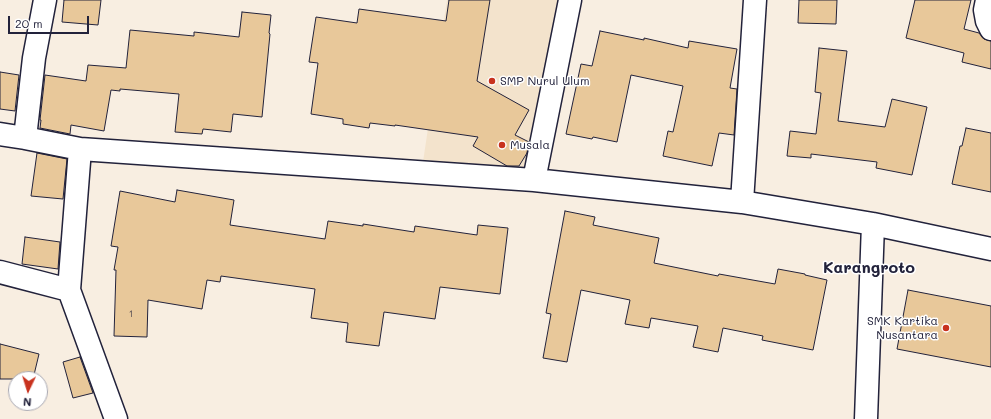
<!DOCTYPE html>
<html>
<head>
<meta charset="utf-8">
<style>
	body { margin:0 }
	#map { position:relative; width:991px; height:419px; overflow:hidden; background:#f8eee1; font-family:Mali,sans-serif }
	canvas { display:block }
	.north { position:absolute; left:8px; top:371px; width:40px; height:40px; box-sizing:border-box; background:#fff; border:1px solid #a7a7b1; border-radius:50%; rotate:184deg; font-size:11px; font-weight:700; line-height:16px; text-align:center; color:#22223b }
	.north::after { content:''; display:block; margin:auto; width:14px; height:18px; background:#c8321e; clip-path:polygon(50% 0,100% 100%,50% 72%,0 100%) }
	.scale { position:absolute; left:8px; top:16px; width:81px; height:18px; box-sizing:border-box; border:2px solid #22223b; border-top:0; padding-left:5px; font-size:12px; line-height:14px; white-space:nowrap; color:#22223b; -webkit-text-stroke:3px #fff; paint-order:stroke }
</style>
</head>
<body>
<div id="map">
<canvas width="991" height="419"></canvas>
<div class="north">N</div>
<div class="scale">20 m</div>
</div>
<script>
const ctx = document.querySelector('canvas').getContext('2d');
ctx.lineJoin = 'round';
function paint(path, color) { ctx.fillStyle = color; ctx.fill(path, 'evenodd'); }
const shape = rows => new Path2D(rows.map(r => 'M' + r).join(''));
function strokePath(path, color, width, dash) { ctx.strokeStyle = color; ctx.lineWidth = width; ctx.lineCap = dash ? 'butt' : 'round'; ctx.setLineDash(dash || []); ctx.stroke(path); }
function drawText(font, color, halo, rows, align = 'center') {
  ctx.font = font + ' Mali,sans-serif'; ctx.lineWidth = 3; ctx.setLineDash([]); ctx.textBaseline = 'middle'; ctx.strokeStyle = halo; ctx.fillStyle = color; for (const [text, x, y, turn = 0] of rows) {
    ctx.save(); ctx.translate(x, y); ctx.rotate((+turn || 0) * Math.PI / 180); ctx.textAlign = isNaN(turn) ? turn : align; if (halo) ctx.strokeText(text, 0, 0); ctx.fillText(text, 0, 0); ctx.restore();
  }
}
const built = shape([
	[447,0,562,0,534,172,423,162]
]);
const building = shape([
	[64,0,101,0,98,25,62,22,64,0],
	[449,0,490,0,477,81,529,110,515,135,529,142,527,153,519,166,507,166,473,146,478,137,395,125,395,126,370,123,369,128,343,124,343,119,311,114,318,63,309,62,316,17,357,23,359,9,446,21,449,0],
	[799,0,837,0,836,24,798,23,799,0],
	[915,0,971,0,964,29,979,33,984,39,991,41,991,69,962,62,964,53,906,38,915,0],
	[242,12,271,15,269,33,270,34,262,117,233,114,231,132,203,129,202,134,175,132,179,94,120,89,120,91,111,90,104,131,71,125,70,134,40,128,41,120,40,120,45,75,86,81,88,65,126,68,130,30,194,36,194,32,239,37,242,12],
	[600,31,644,40,644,38,688,48,689,41,737,49,730,88,737,89,734,135,719,133,712,166,663,156,668,131,673,132,683,86,631,75,617,142,593,137,592,139,566,134,581,64,592,66,600,31],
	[819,48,847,51,838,121,885,127,892,99,927,107,912,175,876,168,877,162,811,154,811,158,787,156,790,131,816,134,821,93,815,92,819,48],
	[0,72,19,75,15,111,0,109,0,72],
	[966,128,991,133,991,192,952,184,960,146,962,146,966,128],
	[37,153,67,159,63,199,31,196,37,153],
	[177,190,234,200,230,225,325,239,328,221,363,226,363,224,414,232,415,226,477,235,478,225,508,228,500,294,440,287,435,319,384,312,379,346,346,342,348,323,311,318,315,289,221,276,220,282,207,280,202,309,148,300,147,337,114,336,116,270,114,270,118,247,111,246,120,191,175,202,177,190],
	[565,211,595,217,593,225,659,238,654,263,718,276,719,274,775,284,778,269,805,274,805,275,827,280,813,350,762,340,763,336,723,328,718,352,693,347,698,326,651,318,649,328,625,324,630,300,581,290,567,362,543,358,551,314,546,313,565,211],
	[25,237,60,242,58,269,22,264,25,237],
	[908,290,991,306,991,367,897,349,908,290],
	[0,344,39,354,33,379,0,379,0,344],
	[80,357,93,393,73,398,63,362,80,357]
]);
const minor = shape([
	[987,0,985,10,987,21,991,29],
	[0,134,25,138,80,149],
	[25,138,34,58,45,0],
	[534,180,570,0],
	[742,202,755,0],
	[873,224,991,249],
	[0,272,69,290,80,149,534,180,742,202,873,224,866,419],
	[69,290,116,419]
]);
const markers = [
	[492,81,4,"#c8321e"],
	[502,145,4,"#c8321e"],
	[946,328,4,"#c8321e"]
];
const numberNames = [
	["1",131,314]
];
const poiNames = [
	["SMP Nurul Ulum",500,81],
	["Musala",510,145],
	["SMK Kartika",938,321,"right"],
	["Nusantara",938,335,"right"]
];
const districtNames = [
	["Karangroto",869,268]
];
paint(built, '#f3e3cc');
paint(building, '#e8c89a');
strokePath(building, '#22223b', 1);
strokePath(minor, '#22223b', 25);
strokePath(minor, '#fff', 22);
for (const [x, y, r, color] of markers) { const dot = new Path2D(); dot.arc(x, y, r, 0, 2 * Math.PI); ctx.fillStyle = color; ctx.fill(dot); strokePath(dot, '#fff', 1.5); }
drawText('10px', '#544c53', null, numberNames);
drawText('12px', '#22223b', '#fff', poiNames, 'left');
drawText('bold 16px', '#22223b', '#fff', districtNames);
</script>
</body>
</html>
